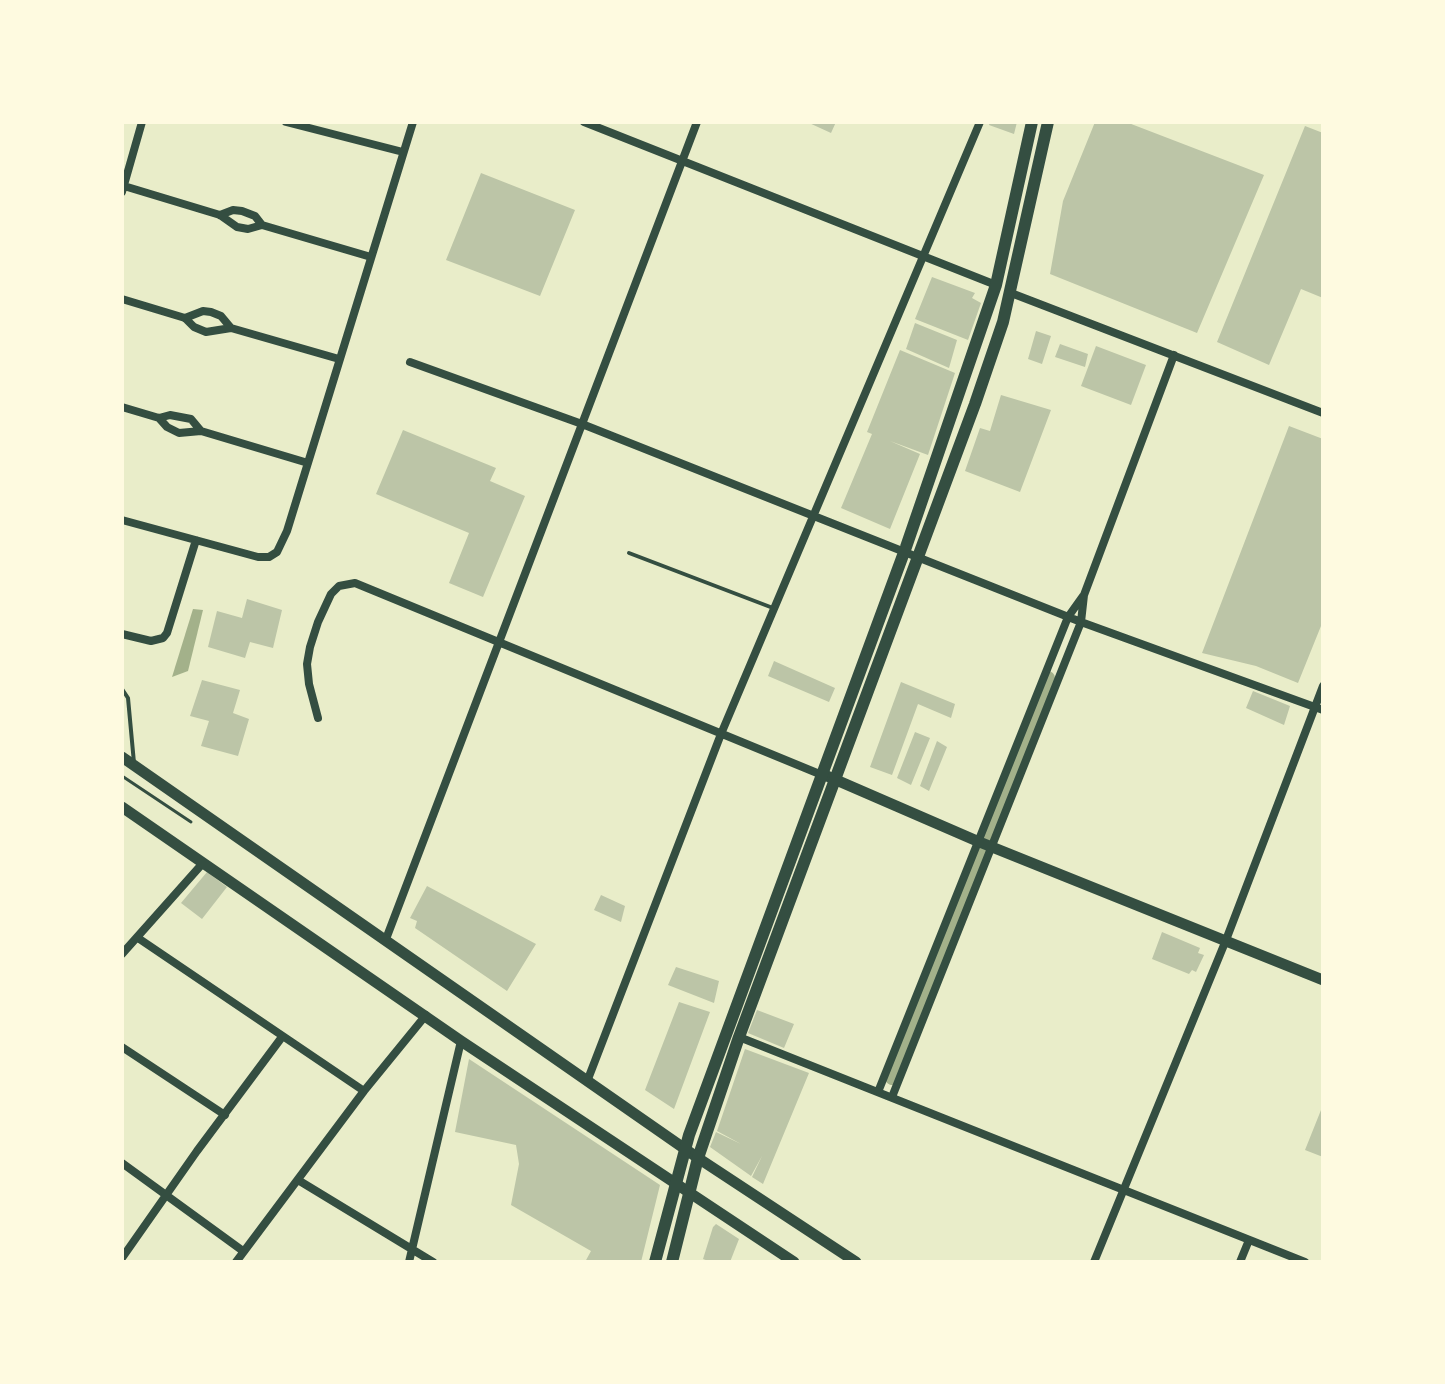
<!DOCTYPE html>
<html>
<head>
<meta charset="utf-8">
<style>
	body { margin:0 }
	#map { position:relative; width:1445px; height:1384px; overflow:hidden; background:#e9edc9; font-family:Montserrat,sans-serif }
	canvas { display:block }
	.frame { position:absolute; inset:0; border:124px solid #fefae0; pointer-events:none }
</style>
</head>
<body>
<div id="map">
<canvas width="1445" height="1384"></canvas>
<div class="frame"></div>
</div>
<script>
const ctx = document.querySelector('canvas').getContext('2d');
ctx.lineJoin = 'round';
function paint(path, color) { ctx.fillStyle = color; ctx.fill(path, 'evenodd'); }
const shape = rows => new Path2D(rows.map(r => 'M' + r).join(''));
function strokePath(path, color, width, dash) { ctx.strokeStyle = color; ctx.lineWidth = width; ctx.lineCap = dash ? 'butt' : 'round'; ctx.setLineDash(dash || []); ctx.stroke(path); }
const water = shape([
	[193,609,203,610,188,671,172,677]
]);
const canal = shape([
	[892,1078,1048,678]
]);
const building = shape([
	[807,122,836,122,831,133],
	[990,122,1017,122,1014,134,989,125],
	[1095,122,1126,122,1264,175,1197,333,1050,274,1063,201],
	[1305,126,1323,133,1323,298,1301,289,1269,365,1217,342],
	[481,173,575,210,540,296,446,260],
	[932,277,975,293,972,298,981,303,968,340,915,319],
	[915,323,957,340,949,368,906,349],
	[1036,331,1051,336,1042,364,1028,359],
	[1060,344,1088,354,1085,367,1055,357],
	[1096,346,1146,365,1131,405,1081,386],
	[900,350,955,373,928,455,890,441,920,454,890,529,841,508,872,434,867,432],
	[1001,395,1051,410,1020,492,965,471,980,428,990,431],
	[1289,426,1323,439,1323,621,1298,683,1256,666,1202,653],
	[403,430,496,468,490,481,525,496,483,597,449,583,469,533,376,494],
	[247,599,282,610,273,648,250,642,245,658,208,647,217,611,242,618],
	[774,661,835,688,829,702,768,676],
	[202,680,240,690,233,713,249,719,238,756,201,746,209,721,190,716],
	[901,682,955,704,951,718,918,704,892,775,870,767],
	[1253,691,1290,706,1284,725,1246,708],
	[915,732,930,738,911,785,897,778],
	[937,741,947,747,929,791,920,786],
	[207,872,227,887,202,919,181,903],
	[427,886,536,944,507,991,415,928,417,921,410,918],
	[601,895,625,906,621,922,594,910],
	[1162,932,1200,948,1198,953,1204,955,1196,972,1192,970,1189,974,1152,959],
	[676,967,719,981,714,1003,668,985],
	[679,1002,710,1012,674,1109,645,1090],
	[757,1010,794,1024,784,1048,748,1033],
	[745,1049,809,1073,763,1184,752,1177,762,1156,751,1176,710,1147,716,1132,741,1144,717,1131],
	[469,1059,660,1185,641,1262,585,1262,591,1251,511,1205,519,1164,516,1145,455,1132],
	[1323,1105,1323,1157,1305,1150],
	[716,1224,739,1239,730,1262,711,1262,703,1259,713,1227]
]);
const path = shape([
	[122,776,191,822]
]);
const service = shape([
	[629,553,773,608],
	[122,689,128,698,134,763]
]);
const minor = shape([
	[286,122,403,152],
	[584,122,996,285],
	[124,186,220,215,237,227,248,229,262,225,371,257],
	[122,192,142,122],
	[220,215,233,210,242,211,255,216,262,225],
	[1011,293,1323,413],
	[122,299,185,318,194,327,206,332,231,328,339,359],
	[185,318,203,311,211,312,221,316,231,328],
	[410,362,582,424,1081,622,1323,710],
	[122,407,159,418,170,415,191,419,201,431],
	[159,418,167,427,179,433,201,431,308,463],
	[122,520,258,557,269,557,277,552,287,531,413,122],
	[122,634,151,641,163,638,167,633,196,540],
	[318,718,309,684,307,664,310,647,318,622,331,594,339,586,355,583,822,775],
	[138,938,364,1091],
	[386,939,697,122],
	[122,954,203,863],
	[739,1037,1305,1262],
	[122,1047,225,1115],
	[588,1079,721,734,980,122],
	[878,1092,1068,617,1083,596],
	[892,1097,1081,622,1084,595,1174,355],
	[122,1163,243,1251],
	[298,1180,433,1262],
	[122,1258,197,1151,282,1037],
	[236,1262,364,1091,426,1015],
	[409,1262,461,1041],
	[1094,1262,1226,940,1323,686],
	[1240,1262,1249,1240]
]);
const secondary = shape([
	[122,757,698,1158,856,1262],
	[827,776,977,841,1323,980],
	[122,807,461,1041,794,1262]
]);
const primary = shape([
	[655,1262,689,1135,906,547,996,285,1032,122],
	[672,1262,698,1158,739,1037,975,404,1003,322,1048,122]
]);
paint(water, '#a3b18a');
strokePath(canal, '#a3b18a', 14);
paint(building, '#bcc5a7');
strokePath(path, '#344e41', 3);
strokePath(service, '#344e41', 4);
strokePath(minor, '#344e41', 8);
strokePath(secondary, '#344e41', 11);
strokePath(primary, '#344e41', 12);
</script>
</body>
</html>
